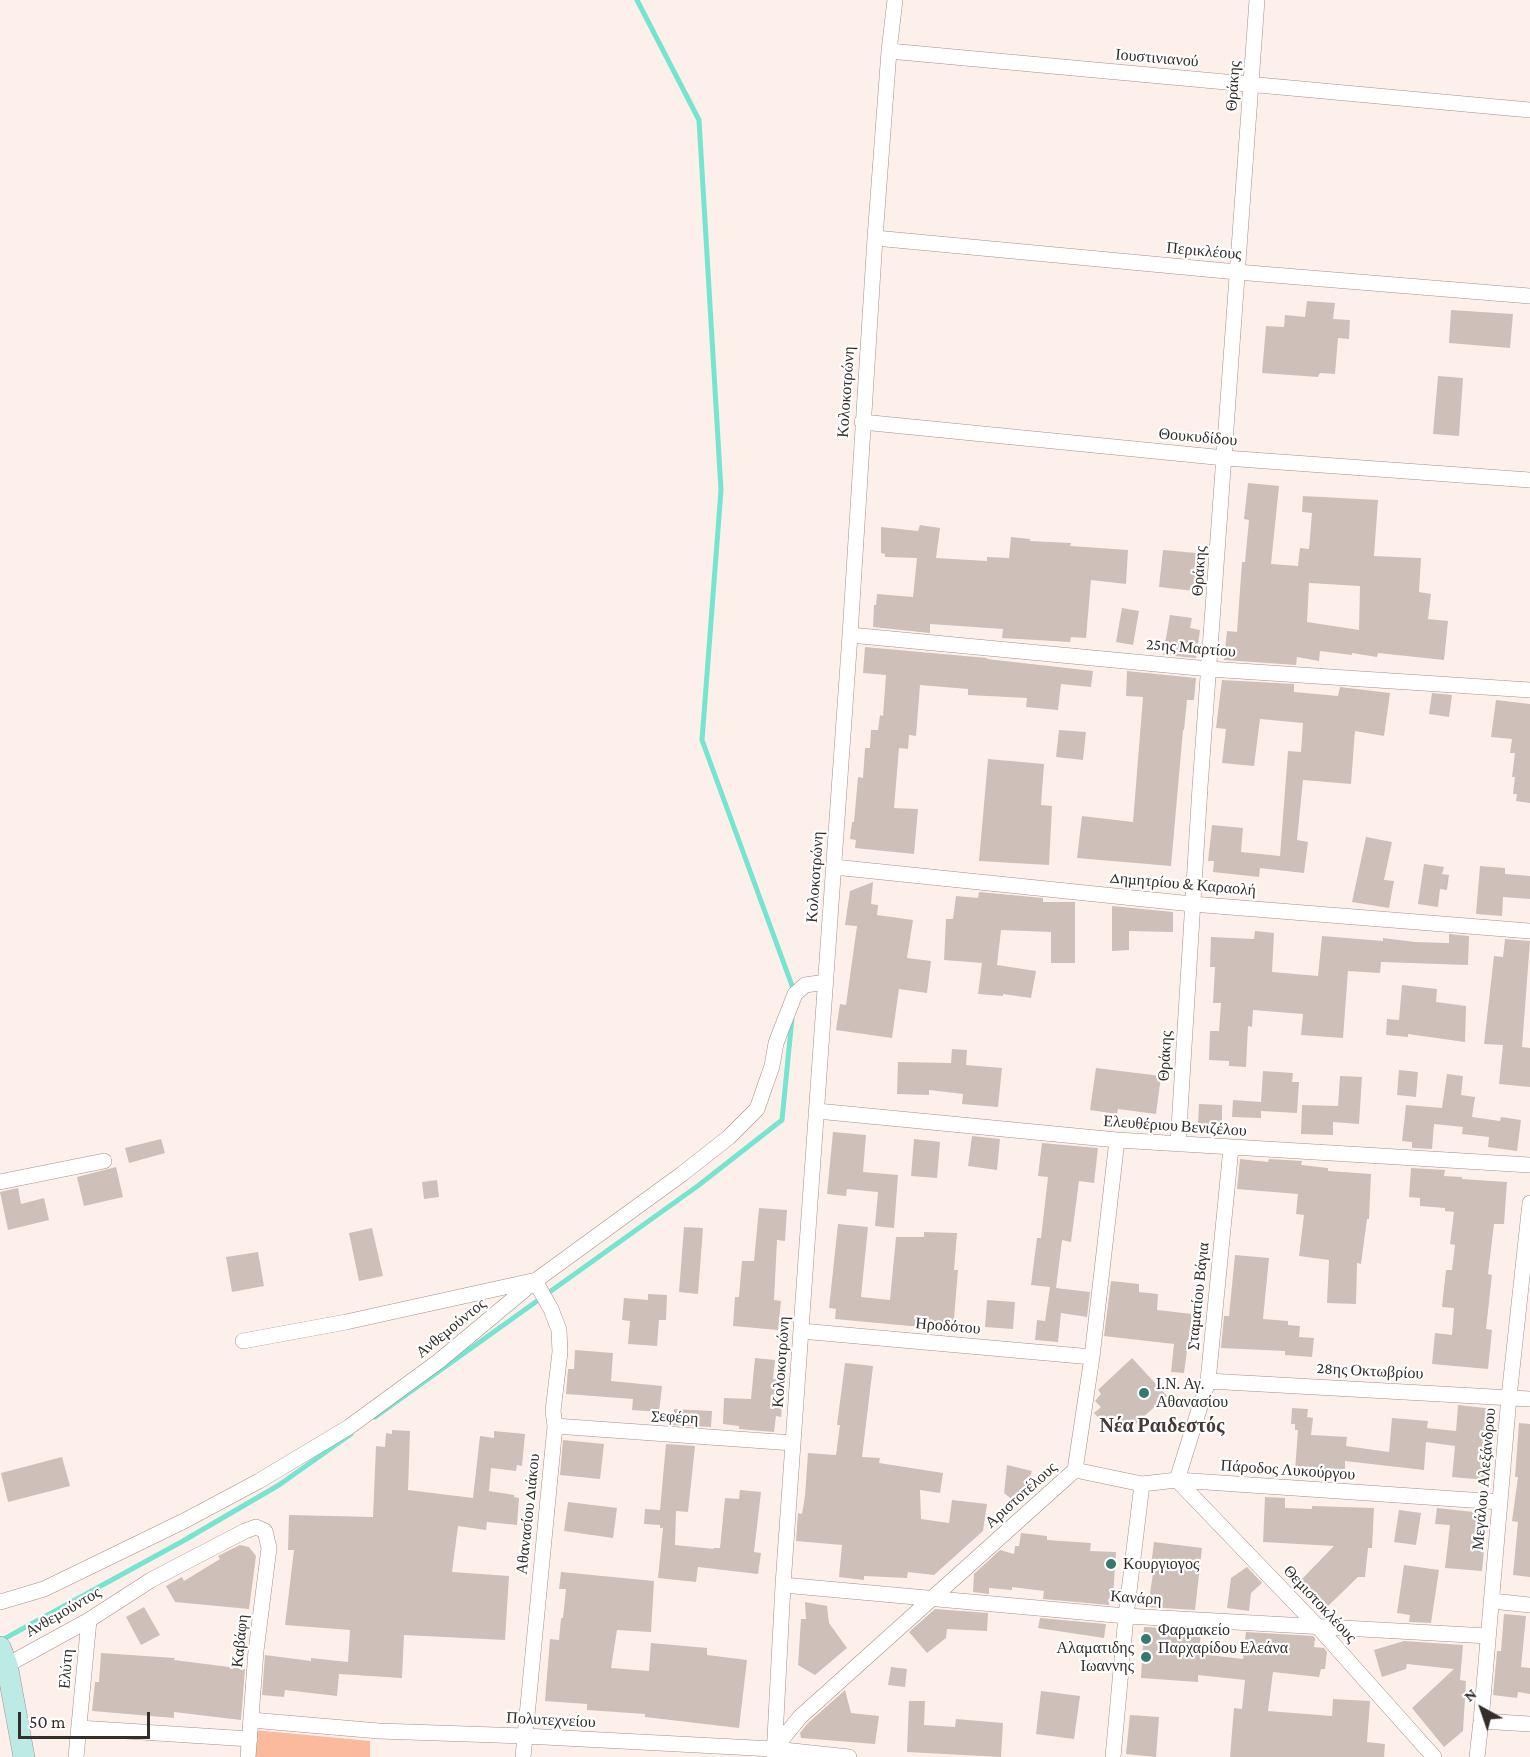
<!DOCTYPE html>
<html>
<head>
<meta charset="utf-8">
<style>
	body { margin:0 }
	#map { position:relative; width:1530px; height:1757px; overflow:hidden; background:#fdf0ea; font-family:"Crimson Pro",serif }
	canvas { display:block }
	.north { position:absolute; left:1452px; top:1679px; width:60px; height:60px; -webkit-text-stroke:4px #fff; paint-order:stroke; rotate:320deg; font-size:16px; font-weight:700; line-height:24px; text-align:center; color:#342e2b }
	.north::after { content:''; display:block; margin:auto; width:21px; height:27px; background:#342e2b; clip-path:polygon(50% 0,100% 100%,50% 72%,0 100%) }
	.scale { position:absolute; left:18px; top:1712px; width:132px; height:27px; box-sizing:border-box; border:3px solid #342e2b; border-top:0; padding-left:8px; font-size:18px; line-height:21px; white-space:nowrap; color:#342e2b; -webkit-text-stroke:4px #fff; paint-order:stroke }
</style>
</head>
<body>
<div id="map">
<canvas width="1530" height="1757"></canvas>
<div class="north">N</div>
<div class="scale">50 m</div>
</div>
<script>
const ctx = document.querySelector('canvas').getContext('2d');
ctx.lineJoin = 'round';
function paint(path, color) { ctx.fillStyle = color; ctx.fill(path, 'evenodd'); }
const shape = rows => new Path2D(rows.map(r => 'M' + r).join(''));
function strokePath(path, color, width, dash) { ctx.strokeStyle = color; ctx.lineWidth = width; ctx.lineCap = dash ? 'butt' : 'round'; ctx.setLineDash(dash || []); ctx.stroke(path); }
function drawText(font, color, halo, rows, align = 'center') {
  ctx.font = font + ' "Crimson Pro",serif'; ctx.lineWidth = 4.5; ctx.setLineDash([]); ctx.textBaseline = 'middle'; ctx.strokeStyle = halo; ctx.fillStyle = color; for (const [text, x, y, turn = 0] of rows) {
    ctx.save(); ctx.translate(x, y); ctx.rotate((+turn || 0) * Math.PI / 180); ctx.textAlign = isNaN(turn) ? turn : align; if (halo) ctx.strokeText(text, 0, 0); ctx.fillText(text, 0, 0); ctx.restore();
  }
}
const green = shape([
	[254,1730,370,1741,370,1757,254,1757]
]);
const stream = shape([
	[637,0,699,120,721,490,702,740,794,991],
	[375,1417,699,1185,782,1120,792,1018],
	[0,1641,183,1541,279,1485,351,1434]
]);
const building = shape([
	[1307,301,1335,303,1333,319,1350,320,1349,339,1338,338,1335,374,1320,373,1318,377,1262,373,1266,326,1284,327,1285,315,1305,317],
	[1451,310,1513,314,1510,348,1449,343],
	[1438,376,1463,378,1459,436,1433,434],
	[1248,483,1279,486,1271,564,1298,566,1300,548,1309,549,1312,513,1302,512,1303,496,1378,500,1374,556,1421,558,1419,592,1431,594,1428,619,1448,621,1444,660,1378,653,1377,657,1352,653,1352,655,1320,651,1319,661,1297,657,1296,665,1224,660,1227,631,1237,632,1242,562,1245,562,1249,520,1244,519],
	[1309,583,1360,586,1359,630,1307,622],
	[920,525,940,528,936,558,987,561,987,557,1009,558,1011,537,1030,539,1030,541,1071,543,1070,546,1128,550,1126,584,1091,580,1086,638,1071,637,1070,642,1002,638,1003,629,930,624,930,633,873,627,874,605,876,605,877,594,913,597,917,558,885,557,885,554,881,553,881,527,918,531],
	[1163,550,1207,554,1204,592,1159,587],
	[1122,608,1139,611,1133,645,1116,642],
	[1170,615,1192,618,1190,628,1200,630,1196,658,1163,655],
	[865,647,987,658,987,659,1093,671,1091,687,1061,684,1058,710,1026,707,1027,698,968,695,968,689,920,685,916,736,909,735,908,749,899,748,894,808,918,809,914,854,855,848,856,840,850,839,852,822,854,822,858,777,863,778,865,748,870,748,871,730,878,730,880,715,883,716,886,675,863,673],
	[1127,671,1196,678,1194,700,1187,700,1184,730,1183,730,1171,866,1077,858,1082,816,1133,822,1143,697,1126,696],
	[1222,680,1294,684,1294,692,1338,696,1340,687,1390,693,1384,736,1355,731,1351,784,1303,780,1297,840,1308,842,1304,873,1260,868,1259,877,1213,872,1214,861,1208,861,1212,825,1243,828,1241,852,1280,856,1288,751,1301,752,1303,723,1260,719,1254,766,1222,763,1226,729,1216,728],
	[1432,693,1452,695,1449,717,1429,714],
	[1496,700,1530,704,1530,803,1516,801,1517,794,1513,794,1515,777,1512,777,1515,753,1510,753,1512,739,1491,737],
	[1059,730,1086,732,1083,760,1056,757],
	[988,759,1044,764,1041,805,1052,806,1049,865,979,861],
	[1366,837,1392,842,1384,880,1394,881,1389,908,1352,902],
	[1424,864,1444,867,1442,874,1449,875,1447,890,1440,889,1438,907,1418,904],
	[1480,866,1505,868,1505,874,1530,876,1530,899,1503,897,1502,916,1476,914],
	[873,882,871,904,878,905,877,915,913,920,907,958,931,961,927,993,899,989,892,1038,836,1030,840,1004,846,1005,857,926,845,925,850,891],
	[979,892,1043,898,1043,902,1075,902,1075,963,1051,963,1051,932,1001,930,997,965,1036,971,1031,998,1003,994,1003,996,978,994,982,963,944,960,946,919,953,919,956,896,978,898],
	[1112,906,1173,912,1173,932,1129,931,1129,950,1112,951],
	[1255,931,1274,933,1272,972,1318,976,1322,936,1383,941,1383,938,1415,942,1449,943,1449,934,1469,936,1468,965,1381,962,1380,973,1348,971,1343,1038,1301,1035,1303,1014,1253,1010,1252,1027,1248,1026,1246,1067,1229,1066,1229,1061,1209,1060,1210,1031,1219,1031,1221,1003,1213,1003,1215,967,1210,967,1211,937,1254,939],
	[1505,939,1530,941,1522,1047,1530,1048,1530,1087,1499,1084,1503,1045,1484,1044,1494,956,1503,957],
	[1402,985,1437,989,1436,1002,1466,1006,1465,1042,1408,1034,1408,1037,1386,1035,1387,1019,1399,1020],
	[952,1049,967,1050,966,1065,1002,1068,998,1107,962,1104,963,1094,929,1090,929,1095,897,1094,898,1062,951,1063],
	[1096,1068,1161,1076,1156,1114,1118,1109,1117,1114,1090,1110],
	[1399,1070,1418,1072,1416,1097,1397,1095],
	[1263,1071,1293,1073,1292,1082,1299,1082,1297,1113,1261,1111,1261,1118,1232,1117,1233,1100,1261,1102],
	[1447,1074,1463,1076,1461,1095,1475,1097,1472,1117,1500,1121,1501,1117,1521,1120,1517,1151,1488,1147,1489,1137,1462,1134,1463,1127,1434,1124,1432,1149,1412,1148,1412,1142,1402,1141,1406,1105,1442,1108],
	[1340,1076,1362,1077,1359,1124,1333,1122,1333,1135,1301,1134,1302,1105,1338,1106],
	[1199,1104,1222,1105,1222,1125,1198,1124],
	[833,1132,866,1135,863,1172,898,1175,894,1228,875,1226,878,1192,847,1189,846,1196,827,1194],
	[972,1136,1000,1139,997,1170,968,1166],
	[161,1139,165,1153,129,1163,125,1148],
	[914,1139,940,1142,937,1178,911,1176],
	[1042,1143,1098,1148,1094,1183,1079,1181,1071,1242,1062,1240,1056,1288,1090,1292,1087,1317,1061,1313,1058,1342,1035,1340,1037,1320,1045,1321,1050,1287,1031,1285,1037,1238,1041,1238,1048,1177,1038,1176],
	[1240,1159,1268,1162,1269,1159,1302,1161,1301,1165,1328,1168,1328,1171,1371,1174,1369,1219,1367,1219,1361,1264,1357,1263,1356,1304,1327,1303,1329,1260,1299,1256,1304,1215,1296,1214,1298,1194,1237,1189],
	[116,1167,123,1197,84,1206,77,1177],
	[1411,1168,1445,1170,1444,1176,1462,1177,1462,1179,1507,1182,1504,1224,1494,1224,1488,1274,1492,1275,1486,1329,1492,1330,1488,1369,1432,1364,1435,1333,1452,1335,1454,1308,1442,1307,1446,1270,1452,1270,1455,1245,1450,1244,1454,1212,1445,1211,1445,1208,1420,1206,1420,1198,1409,1197],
	[437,1180,439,1197,424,1199,422,1182],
	[18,1188,21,1204,44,1198,49,1220,8,1230,0,1192],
	[759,1208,787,1210,785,1241,777,1240,774,1300,781,1301,778,1330,733,1326,735,1297,739,1297,742,1261,754,1261],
	[838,1224,868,1227,861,1297,890,1300,896,1237,924,1237,924,1232,957,1233,954,1270,958,1270,953,1330,835,1319,836,1309,829,1308],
	[684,1227,703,1228,698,1294,679,1292],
	[372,1228,383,1276,359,1281,349,1233],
	[258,1252,264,1286,232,1292,226,1257],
	[1235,1255,1269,1258,1263,1319,1288,1321,1288,1325,1300,1326,1299,1337,1314,1338,1312,1357,1285,1355,1285,1351,1221,1348,1224,1316,1229,1316],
	[1111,1281,1139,1284,1139,1292,1158,1294,1157,1310,1192,1314,1184,1373,1171,1372,1174,1344,1104,1336],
	[648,1294,667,1295,666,1320,659,1320,657,1346,628,1344,630,1321,622,1320,624,1298,648,1300],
	[987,1300,1015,1302,1013,1329,985,1327],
	[575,1350,613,1353,611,1381,662,1386,659,1412,632,1410,633,1399,566,1394,568,1369,574,1369],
	[755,1358,775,1360,773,1379,785,1381,781,1417,776,1416,774,1432,739,1429,739,1426,723,1424,724,1398,751,1399],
	[1132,1358,1167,1396,1132,1427,1127,1422,1120,1428,1114,1422,1108,1428,1094,1413,1101,1407,1095,1401,1101,1394,1098,1390],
	[845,1363,873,1366,862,1457,880,1458,879,1463,943,1473,940,1493,920,1490,921,1519,949,1523,952,1500,987,1504,983,1531,934,1575,908,1572,907,1578,864,1576,864,1580,839,1577,842,1545,796,1541,798,1513,802,1514,805,1496,808,1453,836,1455,840,1425,837,1425],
	[1458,1405,1494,1409,1486,1480,1452,1477,1455,1446,1426,1442,1424,1470,1345,1461,1345,1473,1295,1471,1298,1430,1295,1430,1295,1424,1291,1424,1292,1408,1308,1409,1307,1417,1313,1418,1311,1435,1347,1437,1346,1446,1389,1452,1392,1418,1428,1421,1427,1428,1456,1431],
	[674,1409,712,1411,711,1427,673,1425],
	[1519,1423,1530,1424,1530,1577,1513,1575,1518,1522,1512,1521,1518,1477,1515,1477],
	[392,1430,410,1431,408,1490,473,1498,480,1436,494,1438,494,1431,525,1434,522,1466,517,1465,516,1471,491,1468,489,1491,514,1495,514,1497,519,1498,517,1525,487,1522,486,1530,458,1526,452,1572,509,1576,505,1640,404,1635,402,1678,339,1674,337,1696,285,1690,284,1697,262,1695,265,1655,311,1661,311,1658,348,1662,350,1630,285,1625,294,1550,288,1550,289,1515,373,1517,376,1446,385,1447,386,1433,392,1434],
	[563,1440,604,1444,600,1479,560,1475],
	[666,1444,695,1446,688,1512,676,1511,675,1545,714,1549,714,1548,720,1548,725,1498,739,1499,740,1490,761,1492,754,1552,761,1553,758,1574,698,1567,696,1582,658,1578,663,1528,660,1528,660,1525,644,1524,645,1509,660,1510],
	[62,1457,70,1486,8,1502,1,1473],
	[1007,1465,1032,1471,1019,1505,1004,1493],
	[1265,1497,1285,1498,1285,1508,1312,1509,1312,1506,1374,1508,1372,1548,1368,1548,1365,1577,1358,1577,1327,1607,1300,1581,1334,1546,1263,1542],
	[568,1502,617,1508,613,1538,564,1531],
	[1437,1508,1483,1513,1478,1550,1484,1550,1482,1571,1445,1568,1450,1525,1435,1524],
	[1399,1510,1421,1513,1416,1545,1394,1542],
	[1021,1533,1047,1536,1047,1540,1091,1543,1090,1551,1116,1552,1113,1598,1110,1598,1109,1605,1043,1599,1044,1591,1012,1587,1012,1590,989,1588,989,1594,973,1592,974,1574,1000,1550,1014,1554,1015,1546,1019,1546],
	[1154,1542,1202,1548,1195,1610,1148,1607,1153,1573,1150,1573],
	[240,1545,249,1547,256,1556,249,1609,175,1602,166,1586,182,1577,184,1581,220,1559,218,1556],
	[1404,1565,1439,1570,1431,1623,1409,1622,1410,1615,1397,1613],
	[1247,1567,1262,1583,1251,1593,1249,1611,1227,1608,1231,1578],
	[561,1572,654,1581,651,1632,617,1630,611,1668,649,1671,651,1643,707,1648,707,1655,747,1660,739,1728,645,1717,645,1714,587,1710,587,1704,545,1701,550,1639,559,1640,561,1618,563,1618,566,1589,559,1589],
	[805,1602,827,1606,829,1623,847,1648,815,1675,798,1665,801,1619,806,1619],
	[144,1607,160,1635,141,1645,126,1617],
	[935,1609,988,1613,987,1631,947,1629,946,1638,927,1653,909,1632],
	[1504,1614,1526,1616,1521,1667,1530,1668,1530,1694,1518,1692,1517,1698,1493,1695,1497,1651,1501,1651],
	[1040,1618,1106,1624,1104,1638,1038,1628],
	[1144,1627,1201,1630,1199,1654,1243,1659,1246,1632,1313,1636,1315,1638,1314,1647,1324,1648,1327,1652,1325,1669,1321,1669,1319,1677,1273,1672,1268,1711,1332,1716,1333,1699,1370,1701,1367,1742,1385,1744,1384,1757,1230,1757,1234,1708,1242,1709,1245,1680,1198,1675,1198,1682,1141,1678],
	[1404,1641,1463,1645,1460,1680,1466,1681,1463,1731,1444,1747,1412,1708,1454,1669,1407,1664,1406,1669,1382,1677,1374,1650],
	[101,1653,175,1658,174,1660,245,1669,241,1720,174,1712,174,1718,92,1711,95,1682,99,1682],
	[891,1667,907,1669,905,1687,888,1685],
	[845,1690,851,1713,879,1716,875,1744,801,1738,800,1733,807,1724],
	[1041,1691,1080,1696,1074,1739,1036,1734],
	[909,1701,925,1701,924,1725,955,1727,956,1719,1003,1723,1001,1757,907,1752],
	[1130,1715,1159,1717,1156,1757,1126,1754]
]);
const street = shape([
	[889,51,1530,110],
	[875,238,1237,272,1530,296],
	[862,422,1225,458,1530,480],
	[850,635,1209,669,1530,690],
	[834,867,1192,904,1530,931],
	[817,1111,1117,1140,1530,1165],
	[1178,1144,1200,787,1257,0],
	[1231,1148,1208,1381,1177,1480,1318,1627,1434,1757],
	[0,1182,104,1161],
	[801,1331,1092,1357],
	[243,1341,346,1322,532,1281],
	[1208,1381,1530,1399],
	[555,1426,793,1443],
	[1075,1470,1142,1484,1177,1480,1500,1502],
	[783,1585,1126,1616,1488,1636],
	[1492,1601,1530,1605],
	[0,1602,44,1589,184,1521,259,1481,349,1427,439,1361,535,1281,682,1174,729,1137,757,1109,772,1066,776,1043,795,994,805,985,826,982],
	[7,1665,89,1620,151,1580,245,1531,256,1527,265,1531,269,1548,256,1651,248,1757],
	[251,1720,379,1731,525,1736,774,1749,849,1757],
	[1481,1721,1530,1724],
	[79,1728,250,1739],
	[774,1749,800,1717,1075,1470,1092,1357,1117,1140],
	[76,1757,89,1620],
	[523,1757,555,1426,553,1411,560,1352,559,1330,551,1309,535,1281],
	[774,1757,783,1585,850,635,875,238,889,51,895,0],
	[1113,1757,1126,1616,1142,1484],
	[1477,1757,1481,1721,1509,1397,1530,1203]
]);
const secondary = shape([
	[0,1647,7,1665,24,1757]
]);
const markers = [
	[1144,1393,6,"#357a6f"],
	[1111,1564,6,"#357a6f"],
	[1146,1639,6,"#357a6f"],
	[1146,1657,6,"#357a6f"]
];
const streetNames = [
	["Ιουστινιανού",1157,58,5],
	["Θράκης",1233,86,-86],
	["Περικλέους",1204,251,5],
	["Κολοκοτρώνη",846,392,-86],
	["Θουκυδίδου",1198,437,5],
	["Θράκης",1199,571,-86],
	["25ης Μαρτίου",1191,648,5],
	["Κολοκοτρώνη",815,877,-86],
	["Δημητρίου & Καραολή",1183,884,5],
	["Θράκης",1165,1056,-87],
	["Ελευθέριου Βενιζέλου",1175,1126,4],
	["Σταματίου Βάγια",1198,1296,-84],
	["Ηροδότου",948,1326,5],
	["Ανθεμούντος",451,1328,-39],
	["Κολοκοτρώνη",781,1362,-86],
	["28ης Οκτωβρίου",1370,1371,3],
	["Σεφέρη",675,1417,4],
	["Πάροδος Λυκούργου",1288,1470,4],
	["Μεγάλου Αλεξάνδρου",1484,1479,-85],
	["Αριστοτέλους",1021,1495,-42],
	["Αθανασίου Διάκου",528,1514,-84],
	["Κανάρη",1136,1598,4],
	["Θεμιστοκλέους",1320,1604,47],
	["Ανθεμούντος",63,1612,-30],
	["Καβάφη",240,1641,-84],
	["Ελύτη",66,1669,-85],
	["Πολυτεχνείου",551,1720,3]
];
const poiNames = [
	["Ι.Ν. Αγ.",1156,1384],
	["Αθανασίου",1156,1402],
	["Κουργιογος",1123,1564],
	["Φαρμακείο",1158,1630],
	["Παρχαρίδου Ελεάνα",1158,1648],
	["Αλαματιδης",1134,1648,"right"],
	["Ιωαννης",1134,1666,"right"]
];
const quarterNames = [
	["Νέα Ραιδεστός",1162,1426]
];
paint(green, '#fbba9e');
strokePath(stream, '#75e5d2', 5);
paint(building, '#cfbfb9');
strokePath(street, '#a0918a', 16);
strokePath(secondary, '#a0918a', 22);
strokePath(street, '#fff', 15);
strokePath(secondary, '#bcebe5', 21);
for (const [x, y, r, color] of markers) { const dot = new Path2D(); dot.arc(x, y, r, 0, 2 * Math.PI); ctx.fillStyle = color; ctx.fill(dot); strokePath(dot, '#fff', 2); }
drawText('16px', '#342e2b', '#fff', streetNames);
drawText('16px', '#342e2b', '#fff', poiNames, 'left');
drawText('bold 20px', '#473a35', '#fff', quarterNames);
</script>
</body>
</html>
